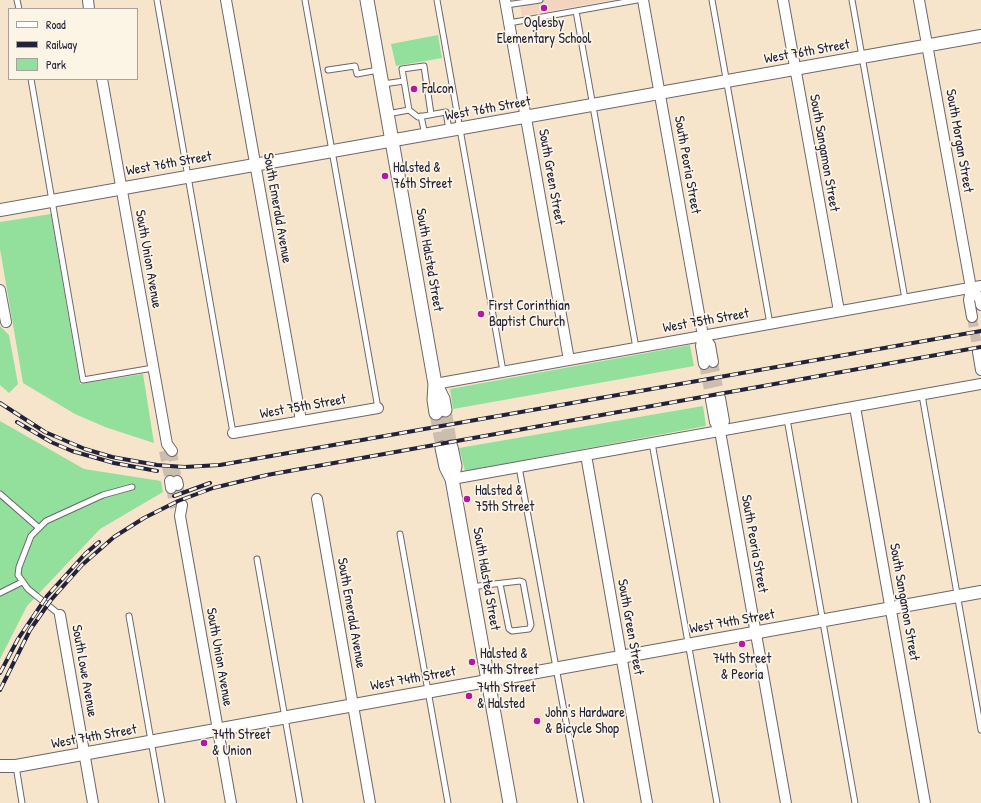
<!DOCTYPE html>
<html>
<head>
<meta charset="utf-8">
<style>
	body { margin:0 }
	#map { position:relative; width:981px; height:803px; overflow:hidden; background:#f6e5cb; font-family:"Patrick Hand",sans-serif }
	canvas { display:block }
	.legend { position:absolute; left:8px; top:8px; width:130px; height:72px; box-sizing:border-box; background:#fcf5e5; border:1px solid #a5a1a1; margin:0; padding:5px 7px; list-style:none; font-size:12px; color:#22223b }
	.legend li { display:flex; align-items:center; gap:8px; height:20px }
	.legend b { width:20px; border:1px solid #a5a1a1 }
</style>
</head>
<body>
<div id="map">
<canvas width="981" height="803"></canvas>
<ul class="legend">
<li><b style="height:5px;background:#fff"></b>Road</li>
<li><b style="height:5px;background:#22223b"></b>Railway</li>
<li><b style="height:11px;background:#93df9c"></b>Park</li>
</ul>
</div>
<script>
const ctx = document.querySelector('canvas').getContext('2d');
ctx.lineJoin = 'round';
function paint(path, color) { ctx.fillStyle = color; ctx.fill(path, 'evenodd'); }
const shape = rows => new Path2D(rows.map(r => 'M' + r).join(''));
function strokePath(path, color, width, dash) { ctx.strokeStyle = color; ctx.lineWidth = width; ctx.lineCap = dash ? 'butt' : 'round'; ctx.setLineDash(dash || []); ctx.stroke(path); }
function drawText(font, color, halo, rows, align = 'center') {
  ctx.font = font + ' "Patrick Hand",sans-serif'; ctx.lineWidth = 3.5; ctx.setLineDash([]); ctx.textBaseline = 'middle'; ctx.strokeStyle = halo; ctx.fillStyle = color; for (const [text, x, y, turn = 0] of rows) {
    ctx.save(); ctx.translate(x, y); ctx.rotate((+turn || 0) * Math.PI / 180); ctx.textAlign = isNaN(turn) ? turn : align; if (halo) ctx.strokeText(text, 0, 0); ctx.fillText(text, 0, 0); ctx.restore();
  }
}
const built = shape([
	[519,0,612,0,522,16]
]);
const green = shape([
	[438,35,442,58,396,66,391,44],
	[51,214,80,384,143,374,154,443,105,427,75,414,23,383,0,249,0,222],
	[0,326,9,335,18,384,9,393,0,385],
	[690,345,694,366,453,409,450,389],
	[703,406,706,426,465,471,459,448],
	[0,421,84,469,161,481,163,492,100,529,27,606,0,659]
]);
const minorTunnel = shape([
	[972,317,978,352],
	[713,362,720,398],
	[704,364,711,400],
	[164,451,170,481],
	[172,451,177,481],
	[178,485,182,505],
	[171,488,175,508]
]);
const secondaryTunnel = shape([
	[445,410,451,447],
	[436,413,442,448]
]);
const service = shape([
	[17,0,19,9],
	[157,0,233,433],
	[305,0,378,408],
	[437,0,503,371],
	[712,0,770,324],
	[852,0,905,299],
	[506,5,540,0],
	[576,11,636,348],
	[509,23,637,0],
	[328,70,355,66,357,74,378,70],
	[31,79,83,380,153,368],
	[383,84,404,81],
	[409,110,402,69,424,66,431,114],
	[387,114,409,110,418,117,446,112,449,130],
	[421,116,425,135],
	[922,395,981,730],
	[787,419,855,803],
	[652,443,717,803],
	[519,467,581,803],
	[0,494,39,528],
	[400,534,448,803],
	[257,559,300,803],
	[472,587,486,585,520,581,523,582,531,625,529,629,512,631,509,629,500,584],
	[0,593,22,582],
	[60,615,28,589,18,575,19,567,31,536,46,521,103,495,132,487],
	[129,616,162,803],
	[16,766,22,803]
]);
const minor = shape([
	[88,0,89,9],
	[226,0,301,421],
	[505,0,569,360],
	[643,0,703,336,701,346,704,364],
	[783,0,839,311],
	[919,0,971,288,969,300,972,317],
	[102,79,167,444,172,451],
	[971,288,980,299,981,305],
	[0,290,6,322],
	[703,336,710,345,713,362],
	[978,352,981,370],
	[435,384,981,286],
	[720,398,724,421,720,431],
	[711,400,715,422,720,431,786,803],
	[855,407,925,803],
	[233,433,378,408],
	[586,455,647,803],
	[452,479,981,384],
	[170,481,171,488],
	[177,481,178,485],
	[317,499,370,803],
	[182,505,180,516,231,803],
	[60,615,93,803]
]);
const tertiary = shape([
	[0,210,981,36],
	[0,766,16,766,981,592]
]);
const secondary = shape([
	[367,0,435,384,434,400,436,413],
	[437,387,443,399,445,410],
	[451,447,455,466,452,479],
	[442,448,446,467,452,479,510,803]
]);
const rail = shape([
	[0,403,45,432,85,449,112,457,157,465,184,467,220,465,981,331],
	[17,422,51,442,72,451,114,463,157,471],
	[174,496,210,483],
	[0,673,18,639,47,596,85,554,99,542],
	[0,690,30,630,51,600,82,565,114,537,144,518,178,501,213,488,267,475,981,347]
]);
const markers = [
	[544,8,4,"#b5179e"],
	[414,89,4,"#b5179e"],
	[385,176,4,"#b5179e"],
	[481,314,4,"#b5179e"],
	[467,499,4,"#b5179e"],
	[742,644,4,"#b5179e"],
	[472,662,4,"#b5179e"],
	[469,696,4,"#b5179e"],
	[537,721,4,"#b5179e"],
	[204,743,4,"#b5179e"]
];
const poiNames = [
	["Oglesby",544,23,"center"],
	["Elementary School",544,39,"center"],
	["Falcon",422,89],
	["Halsted &",393,168],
	["76th Street",393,184],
	["First Corinthian",489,306],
	["Baptist Church",489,322],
	["Halsted &",475,491],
	["75th Street",475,507],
	["Halsted &",480,654],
	["74th Street",480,670],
	["74th Street",742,659,"center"],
	["& Peoria",742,675,"center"],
	["74th Street",477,688],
	["& Halsted",477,704],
	["John's Hardware",545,713],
	["& Bicycle Shop",545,729],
	["74th Street",212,735],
	["& Union",212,751]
];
const streetNames = [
	["West 76th Street",807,52,-10],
	["West 76th Street",488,109,-10],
	["South Morgan Street",959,141,80],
	["South Sangamon Street",824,153,80],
	["West 76th Street",169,164,-10],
	["South Peoria Street",687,165,80],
	["South Green Street",551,177,80],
	["South Emerald Avenue",277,208,80],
	["South Union Avenue",148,259,80],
	["South Halsted Street",429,260,80],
	["West 75th Street",706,321,-10],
	["West 75th Street",303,407,-10],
	["South Peoria Street",754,544,80],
	["South Halsted Street",486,579,80],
	["South Sangamon Street",904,602,80],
	["South Emerald Avenue",351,613,80],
	["West 74th Street",732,622,-10],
	["South Green Street",630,627,80],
	["South Union Avenue",219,657,80],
	["South Lowe Avenue",84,671,80],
	["West 74th Street",413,679,-10],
	["West 74th Street",94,737,-10]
];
paint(built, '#f3d4bf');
paint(green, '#93df9c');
strokePath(minorTunnel, '#ccbeae', 10, [10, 5]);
strokePath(secondaryTunnel, '#ccbeae', 13, [13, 6]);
strokePath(service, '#6c666d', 7);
strokePath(minor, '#6c666d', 12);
strokePath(tertiary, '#6c666d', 14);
strokePath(secondary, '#6c666d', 15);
strokePath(service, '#fff', 5);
strokePath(minor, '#fff', 10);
strokePath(tertiary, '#fff', 12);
strokePath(secondary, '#fff', 13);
strokePath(rail, '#22223b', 4);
strokePath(rail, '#fcf5e5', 2.5, [8]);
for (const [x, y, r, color] of markers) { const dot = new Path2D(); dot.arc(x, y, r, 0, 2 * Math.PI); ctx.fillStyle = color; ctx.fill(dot); strokePath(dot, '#fcf5e5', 1.5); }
drawText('14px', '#22223b', '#fcf5e5', poiNames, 'left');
drawText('14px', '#22223b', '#fcf5e5', streetNames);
</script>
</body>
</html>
